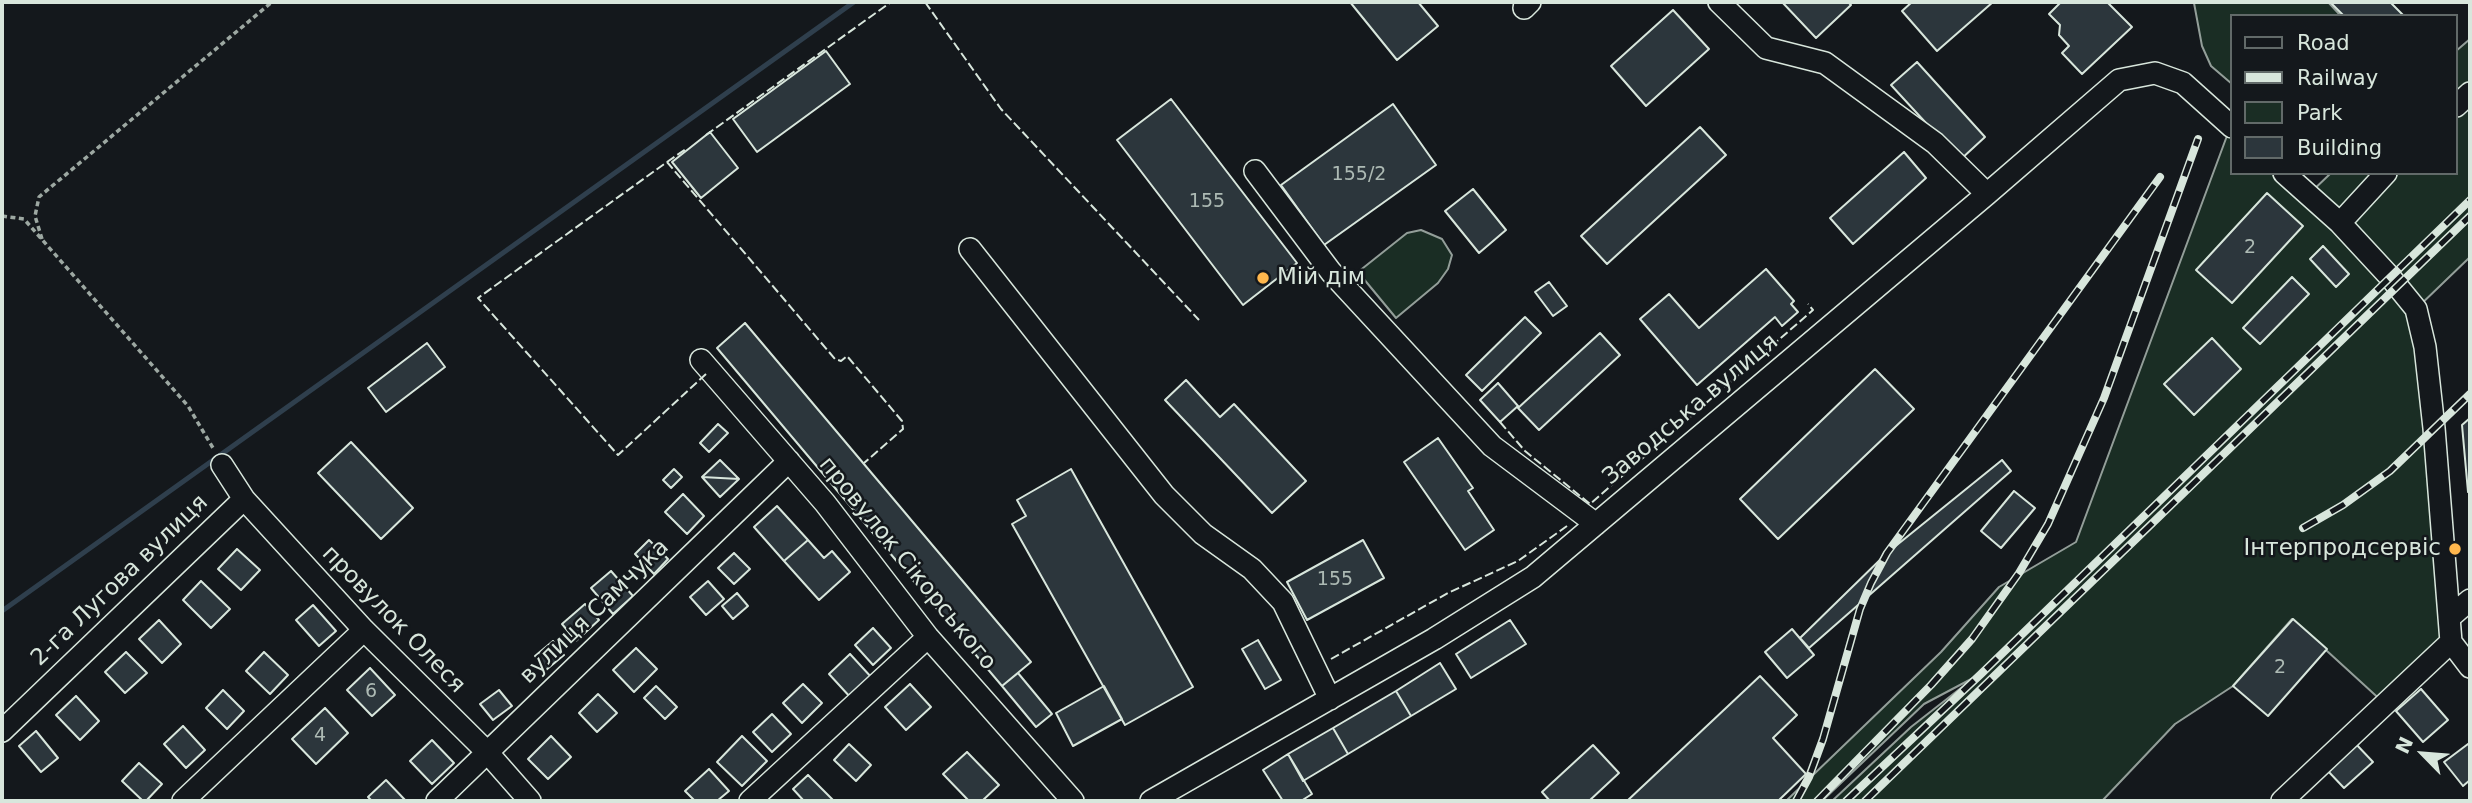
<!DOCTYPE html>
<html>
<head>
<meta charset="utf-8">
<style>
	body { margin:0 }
	#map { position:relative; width:2472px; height:803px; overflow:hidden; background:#14181c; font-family:"DejaVu Sans",sans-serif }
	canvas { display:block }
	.frame { position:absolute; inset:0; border:4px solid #d8e6dc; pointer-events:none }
	.legend { position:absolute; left:2230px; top:14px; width:228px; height:161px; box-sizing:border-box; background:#14181c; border:2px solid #626a69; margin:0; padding:9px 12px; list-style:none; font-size:21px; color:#d8e6dc }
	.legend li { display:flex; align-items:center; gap:14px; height:35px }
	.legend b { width:35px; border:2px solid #626a69 }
	.north { position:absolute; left:2388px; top:719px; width:70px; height:70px; -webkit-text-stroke:5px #14181c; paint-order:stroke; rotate:295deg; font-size:19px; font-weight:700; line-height:28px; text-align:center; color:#d8e6dc }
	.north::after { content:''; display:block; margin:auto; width:24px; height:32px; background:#d8e6dc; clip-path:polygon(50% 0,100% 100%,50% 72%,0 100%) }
</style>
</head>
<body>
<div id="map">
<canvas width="2472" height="803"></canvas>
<div class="frame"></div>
<ul class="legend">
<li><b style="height:9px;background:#14181c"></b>Road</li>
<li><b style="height:9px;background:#d8e6dc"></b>Railway</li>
<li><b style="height:19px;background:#1a2d24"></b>Park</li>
<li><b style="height:19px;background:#2c363c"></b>Building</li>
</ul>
<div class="north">N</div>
</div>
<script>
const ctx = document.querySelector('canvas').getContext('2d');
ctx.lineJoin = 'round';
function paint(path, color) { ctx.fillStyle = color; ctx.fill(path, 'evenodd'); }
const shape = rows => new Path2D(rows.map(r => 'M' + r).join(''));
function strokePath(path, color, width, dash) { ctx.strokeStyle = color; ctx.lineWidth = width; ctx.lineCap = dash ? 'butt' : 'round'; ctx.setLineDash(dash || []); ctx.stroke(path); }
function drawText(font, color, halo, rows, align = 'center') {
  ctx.font = font + ' "DejaVu Sans",sans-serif'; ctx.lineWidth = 5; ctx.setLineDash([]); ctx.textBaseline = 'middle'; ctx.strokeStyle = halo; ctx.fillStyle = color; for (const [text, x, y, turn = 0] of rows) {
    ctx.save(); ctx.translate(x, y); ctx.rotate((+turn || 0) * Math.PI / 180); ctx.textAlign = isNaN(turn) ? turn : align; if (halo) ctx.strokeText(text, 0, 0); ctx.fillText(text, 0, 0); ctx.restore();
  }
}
const green = shape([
	[2328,2,2341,16,2232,16,2232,84,2211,66,2202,46,2194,3,2328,2],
	[2470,39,2470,257,2416,309,2451,642,2385,704,2292,619,2233,686,2175,724,2102,801,1832,801,1911,727,1975,677,1924,704,1822,801,1786,801,1941,652,1999,587,2076,542,2231,125,2232,173,2284,173,2308,195,2331,173,2456,173,2456,51,2470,39],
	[1421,230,1442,239,1452,255,1448,269,1438,283,1396,318,1358,272,1407,233,1421,230]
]);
const stream = shape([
	[2,611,854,2]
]);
const building = shape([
	[1350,2,1418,2,1438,26,1397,60,1350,2],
	[1782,2,1848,2,1851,5,1816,38,1782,2],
	[1912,2,1993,2,1937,51,1902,11,1912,2],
	[2061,2,2107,2,2132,27,2082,74,2062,53,2069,46,2059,35,2060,25,2049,14,2061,2],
	[2330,2,2390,2,2404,16,2344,16,2330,2],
	[1673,10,1709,49,1646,106,1611,66,1673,10],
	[826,51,850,84,757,152,733,119,826,51],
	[1917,62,1985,137,1960,160,1891,85,1917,62],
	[1171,99,1297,263,1243,305,1117,140,1171,99],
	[1393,104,1436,165,1324,245,1281,185,1393,104],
	[1700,127,1726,155,1607,264,1581,236,1700,127],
	[710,132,738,168,701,198,672,162,710,132],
	[1904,152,1926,178,1853,244,1830,218,1904,152],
	[1473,189,1506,230,1479,253,1445,211,1473,189],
	[2267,193,2303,226,2232,303,2196,270,2267,193],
	[2323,246,2349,274,2336,287,2310,259,2323,246],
	[1766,269,1794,301,1791,304,1798,312,1782,326,1775,317,1697,385,1640,319,1669,294,1699,328,1766,269],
	[2292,277,2309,294,2260,344,2243,328,2292,277],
	[1549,282,1567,306,1553,316,1535,292,1549,282],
	[1525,317,1541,333,1482,391,1466,375,1525,317],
	[745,323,1031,662,1002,686,717,348,745,323],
	[1600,333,1620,355,1539,430,1518,408,1600,333],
	[2212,338,2241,369,2194,415,2164,384,2212,338],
	[427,343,445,367,386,412,368,388,427,343],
	[1875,369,1914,409,1778,539,1740,499,1875,369],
	[1186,380,1220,417,1234,404,1306,481,1272,513,1165,400,1186,380],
	[1498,383,1518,406,1500,422,1480,400,1498,383],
	[2470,418,2470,491,2468,492,2462,425,2470,418],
	[718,424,728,433,709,452,700,443,718,424],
	[1438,438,1473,488,1468,491,1494,530,1465,550,1404,462,1438,438],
	[351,442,413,508,381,539,318,473,351,442],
	[720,460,739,479,702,477,720,460],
	[2002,460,2011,471,1809,648,1800,638,1887,553,2002,460],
	[674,469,682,477,671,488,663,480,674,469],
	[1071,469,1193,687,1125,725,1012,524,1026,516,1017,500,1071,469],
	[702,477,739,479,720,497,702,477],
	[2014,491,2035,508,2001,548,1981,531,2014,491],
	[683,494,704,516,687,534,665,512,683,494],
	[777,506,808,540,784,561,754,527,777,506],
	[649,540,668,559,654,574,635,554,649,540],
	[808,540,824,558,832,551,850,572,819,600,784,561,808,540],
	[1363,540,1384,578,1307,620,1287,582,1363,540],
	[237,549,260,570,241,590,218,569,237,549],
	[734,553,750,569,734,584,718,568,734,553],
	[611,571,633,596,613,614,591,588,611,571],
	[201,581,230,609,211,628,183,600,201,581],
	[708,581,724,599,706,615,690,597,708,581],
	[737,593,748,606,733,619,722,606,737,593],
	[585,604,599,620,576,641,562,624,585,604],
	[313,605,336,631,319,646,296,620,313,605],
	[2293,619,2327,649,2268,716,2233,686,2293,619],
	[159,620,181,644,162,663,139,639,159,620],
	[1510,620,1526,644,1471,678,1456,654,1510,620],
	[873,628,891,648,873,665,855,645,873,628],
	[1792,629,1814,655,1787,678,1765,652,1792,629],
	[1258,640,1281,680,1265,689,1242,649,1258,640],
	[553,641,564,655,546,670,535,656,553,641],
	[636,648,657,669,634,692,613,670,636,648],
	[126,652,147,673,125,693,105,672,126,652],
	[264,652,288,675,270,694,246,671,264,652],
	[850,654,872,678,851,698,829,674,850,654],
	[1440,663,1456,689,1411,716,1396,691,1440,663],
	[370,668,395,695,372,716,347,690,370,668],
	[1018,673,1052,714,1036,727,1002,686,1018,673],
	[1760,676,1797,715,1773,738,1806,774,1778,801,1627,801,1760,676],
	[803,684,822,703,802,723,783,703,803,684],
	[910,684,931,707,906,730,885,707,910,684],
	[656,686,677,707,665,719,644,698,656,686],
	[1104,686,1122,719,1073,746,1056,713,1104,686],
	[2421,689,2448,720,2423,742,2396,711,2421,689],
	[223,690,244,711,227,729,206,708,223,690],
	[499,690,512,706,493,720,480,704,499,690],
	[1396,691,1411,716,1348,754,1333,728,1396,691],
	[598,694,617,713,597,732,579,713,598,694],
	[76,696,99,721,80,740,56,715,76,696],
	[325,708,348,733,316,764,292,739,325,708],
	[772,714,791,734,772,752,753,732,772,714],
	[183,726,205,750,186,768,164,744,183,726],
	[1333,728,1348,754,1303,781,1288,754,1333,728],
	[36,731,58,758,41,772,19,746,36,731],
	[551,736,571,757,548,779,528,759,551,736],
	[742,736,767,761,742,786,717,762,742,736],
	[432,740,454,763,432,784,410,761,432,740],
	[2355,743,2373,762,2344,788,2327,770,2355,743],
	[849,744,871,765,856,781,834,760,849,744],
	[2468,744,2470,747,2470,780,2463,786,2444,762,2468,744],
	[1593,745,1619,773,1589,801,1550,801,1542,792,1593,745],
	[967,752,999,785,982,801,969,801,943,774,967,752],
	[1288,754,1312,794,1301,801,1283,801,1263,770,1288,754],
	[139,763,162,784,146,801,143,801,122,781,139,763],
	[709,769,729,791,717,801,695,801,685,791,709,769],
	[808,775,834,801,804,801,793,789,808,775],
	[386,780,406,801,372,801,368,797,386,780]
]);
const path = shape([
	[2,216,24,219,188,406,213,448],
	[42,239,35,216,39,197,272,2]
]);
const minor = shape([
	[1719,2,1766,48,1825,63,1935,143,1987,194],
	[1524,8,1530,2],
	[2456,106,2470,93],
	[1255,171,1331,272,1492,446,1596,524],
	[2284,173,2340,223,2390,277,2416,309,2425,347,2434,428,2451,642,2470,667],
	[2340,223,2386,173],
	[970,249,1164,495,1203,534,1252,569,1283,602,1330,699],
	[701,360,825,503,928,637,1073,801],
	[222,465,244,499,364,630,487,752,530,801],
	[2449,618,2470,600],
	[2,731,244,499],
	[183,801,364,630],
	[437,801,789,461],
	[750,801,928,637],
	[1151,801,1434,639,1533,577,1987,194,2119,80,2155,73,2183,83,2232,127],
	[2282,801,2451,642]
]);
const rail = shape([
	[2303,528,2343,505,2390,471,2470,394],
	[1796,801,1809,777,1823,739,1860,609,1871,583,1887,553,2160,177],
	[1817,801,1931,685,1972,639,2019,573,2048,524,2104,398,2198,139],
	[1846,801,1981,674,2470,200],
	[1865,801,2470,216]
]);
const fence = shape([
	[925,2,1001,109,1199,320],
	[706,135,891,2],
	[667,162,686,149],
	[706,374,618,455,478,298,667,162,835,359,841,361,847,356,902,421,903,429,864,463],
	[1500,422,1525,451,1590,504,1813,310,1808,304],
	[1331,659,1448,593,1518,561,1567,526]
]);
const markers = [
	[1263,278,7,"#ffb74d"],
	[2455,549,7,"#ffb74d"]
];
const numberNames = [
	["155/2",1359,175],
	["155",1207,202],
	["2",2250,248],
	["155",1335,580],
	["2",2280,668],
	["6",371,692],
	["4",320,736]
];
const poiNames = [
	["Мій дім",1277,278],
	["Інтерпродсервіс",2441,549,"right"]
];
const streetNames = [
	["Заводська вулиця",1691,410,-40],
	["провулок Сікорського",907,564,51],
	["2-га Лугова вулиця",120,581,-44],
	["вулиця Самчука",595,612,-44],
	["провулок Олеся",393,620,46]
];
paint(green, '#1a2d24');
strokePath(green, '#939e99', 2);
strokePath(stream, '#2f3f4d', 5);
paint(building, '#2c363c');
strokePath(building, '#d8e6dc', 2);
strokePath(minor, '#d8e6dc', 24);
strokePath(path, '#9da8a2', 3.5, [5, 3.5]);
strokePath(minor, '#14181c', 21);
strokePath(rail, '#d8e6dc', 8);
strokePath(rail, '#14181c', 5, [16]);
strokePath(fence, '#d8e6dc', 2, [9, 3.5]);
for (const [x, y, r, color] of markers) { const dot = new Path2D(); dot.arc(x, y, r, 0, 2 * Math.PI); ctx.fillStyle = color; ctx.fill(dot); strokePath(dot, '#14181c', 2.5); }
drawText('19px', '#adbab4', null, numberNames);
drawText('23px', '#d8e6dc', '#14181c', poiNames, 'left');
drawText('23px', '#d8e6dc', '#14181c', streetNames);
</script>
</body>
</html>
